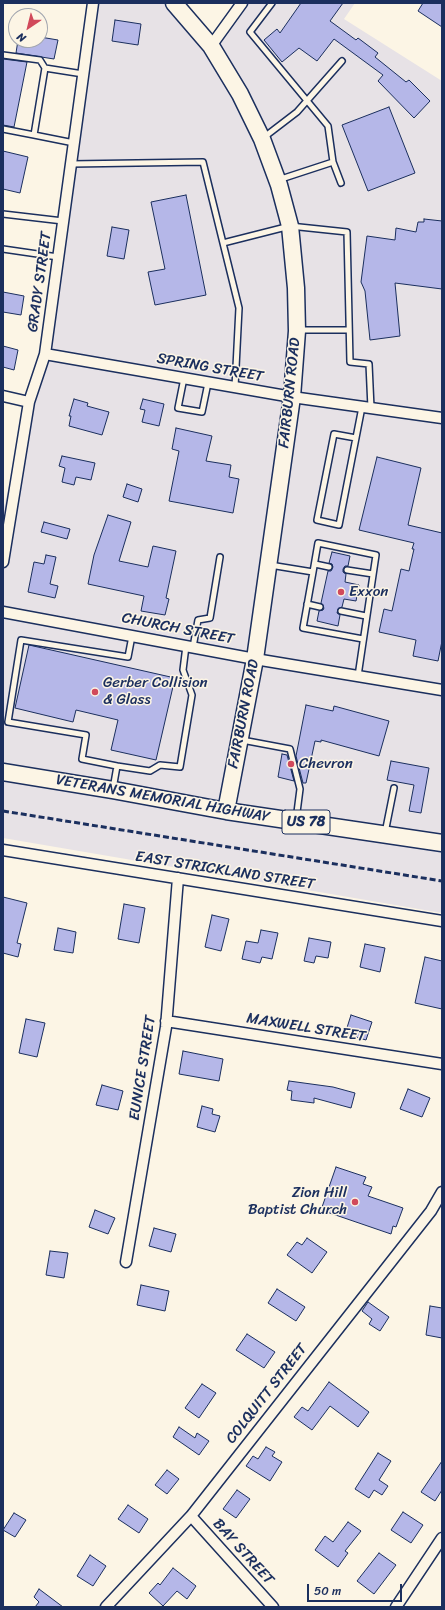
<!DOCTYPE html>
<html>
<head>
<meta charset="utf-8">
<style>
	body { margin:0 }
	#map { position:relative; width:445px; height:1610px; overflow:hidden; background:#fcf5e5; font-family:Sriracha,sans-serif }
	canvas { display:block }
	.frame { position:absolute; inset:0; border:4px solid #1b2f5e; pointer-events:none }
	.north { position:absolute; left:8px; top:8px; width:40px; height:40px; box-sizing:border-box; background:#fcf5e5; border:1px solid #a2a6af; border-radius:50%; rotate:215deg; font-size:11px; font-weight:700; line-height:16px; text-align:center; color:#1b2f5e }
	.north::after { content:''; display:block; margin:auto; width:14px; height:18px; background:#d1495b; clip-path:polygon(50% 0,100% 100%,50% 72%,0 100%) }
	.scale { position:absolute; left:307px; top:1584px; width:95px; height:18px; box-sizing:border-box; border:2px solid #1b2f5e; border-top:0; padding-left:5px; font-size:12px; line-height:14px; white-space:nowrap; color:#1b2f5e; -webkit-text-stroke:3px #fcf5e5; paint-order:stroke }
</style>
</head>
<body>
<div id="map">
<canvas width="445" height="1610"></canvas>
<div class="frame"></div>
<div class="north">N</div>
<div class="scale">50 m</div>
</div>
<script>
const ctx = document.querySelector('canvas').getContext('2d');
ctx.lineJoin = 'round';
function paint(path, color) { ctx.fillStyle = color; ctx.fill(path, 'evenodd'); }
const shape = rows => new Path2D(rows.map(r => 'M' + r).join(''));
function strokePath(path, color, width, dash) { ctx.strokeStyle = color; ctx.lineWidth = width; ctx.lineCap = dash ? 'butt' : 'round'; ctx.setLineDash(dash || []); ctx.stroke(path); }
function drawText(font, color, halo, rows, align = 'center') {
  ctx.font = font + ' Sriracha,sans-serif'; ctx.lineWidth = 3; ctx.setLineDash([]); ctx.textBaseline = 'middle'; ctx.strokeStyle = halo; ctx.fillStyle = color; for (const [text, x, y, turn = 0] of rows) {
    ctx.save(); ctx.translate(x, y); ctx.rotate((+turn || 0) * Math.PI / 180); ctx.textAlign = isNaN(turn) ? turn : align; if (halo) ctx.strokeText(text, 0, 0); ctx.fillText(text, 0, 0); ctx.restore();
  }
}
const built = shape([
	[93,3,174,3,211,46,242,3,355,3,344,19,442,81,442,913,3,838,3,507,4,507,29,402,45,354]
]);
const building = shape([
	[301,3,343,3,330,21,356,40,358,38,378,53,375,57,406,82,409,80,430,101,414,118,378,81,383,75,334,39,317,61,299,48,282,62,264,40,277,29,280,33,301,3],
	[423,3,442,3,442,27,418,11,423,3],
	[115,20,141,24,138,45,112,41,115,20],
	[40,37,58,40,54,59,16,53,18,40,40,40,40,37],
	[3,59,27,62,14,127,3,125,3,59],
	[389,107,415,173,368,191,342,125,389,107],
	[3,151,28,157,20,193,3,189,3,151],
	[186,195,206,295,155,305,148,272,165,269,151,202,186,195],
	[424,219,442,221,442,289,395,283,400,336,370,340,365,291,361,282,367,236,395,240,396,228,416,232,418,222,424,222,424,219],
	[112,227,129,230,124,259,107,256,112,227],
	[3,292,24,296,21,315,3,312,3,292],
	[3,346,18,350,14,370,3,367,3,346],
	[74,399,88,403,87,406,109,412,102,435,69,426,71,416,69,416,74,399],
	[143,399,164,404,159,426,142,422,145,410,140,409,143,399],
	[176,428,212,436,206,461,231,465,229,477,239,479,233,513,169,501,179,451,172,449,176,428],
	[62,456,95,463,91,480,76,477,74,485,62,482,65,468,59,466,62,456],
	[377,457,421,468,408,525,442,533,442,641,438,661,413,656,416,640,379,632,384,609,392,611,401,569,409,571,414,549,412,549,414,543,359,530,377,457],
	[127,484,142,489,138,502,123,497,127,484],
	[108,515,131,522,119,561,148,567,153,546,176,551,166,598,169,599,165,615,141,611,144,596,88,584,94,555,108,515],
	[44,522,70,529,67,539,41,532,44,522],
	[332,552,350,556,348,566,345,566,343,569,343,572,346,574,345,582,359,585,356,601,344,599,342,607,338,609,337,613,340,615,338,626,317,621,319,611,323,610,324,608,321,603,328,571,331,571,333,567,332,564,329,563,332,552],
	[46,555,56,557,50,584,58,586,55,598,28,592,34,562,44,564,46,555],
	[29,645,175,678,156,760,111,750,118,720,76,710,73,722,15,708,29,645],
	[306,705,333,711,334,706,389,721,379,756,321,740,321,742,315,741,306,783,303,783,296,756,306,705],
	[282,754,287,755,294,781,278,777,282,754],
	[391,761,429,768,421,813,409,811,414,785,387,780,391,761],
	[3,897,27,903,17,943,21,944,18,957,3,953,3,897],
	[124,904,145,908,139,943,118,939,124,904],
	[212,915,229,919,221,951,205,947,212,915],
	[58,928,76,932,73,953,54,950,58,928],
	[261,930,278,933,272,959,262,957,260,963,242,959,246,941,258,943,261,930],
	[309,938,331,942,328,958,316,956,314,963,304,961,309,938],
	[365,944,385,948,380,972,360,967,365,944],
	[425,957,442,961,442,1009,415,1003,425,957],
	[351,1015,372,1022,366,1040,345,1034,351,1015],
	[26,1019,45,1023,37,1057,19,1053,26,1019],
	[183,1051,223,1059,219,1081,179,1074,183,1051],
	[289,1081,333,1087,355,1093,351,1108,314,1098,314,1103,291,1100,292,1091,287,1090,289,1081],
	[102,1085,123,1091,118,1110,96,1105,102,1085],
	[408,1089,430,1098,422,1117,400,1109,408,1089],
	[202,1106,213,1109,212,1114,220,1116,215,1132,197,1127,202,1106],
	[336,1167,366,1177,363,1184,372,1187,368,1196,403,1208,396,1227,393,1226,391,1234,321,1210,336,1167],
	[95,1210,115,1218,108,1234,89,1227,95,1210],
	[154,1228,176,1234,171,1252,149,1246,154,1228],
	[307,1238,327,1252,312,1273,287,1255,297,1242,302,1245,307,1238],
	[50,1251,68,1253,64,1278,46,1275,50,1251],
	[141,1285,169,1291,165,1311,137,1305,141,1285],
	[277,1289,305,1307,296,1321,268,1303,277,1289],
	[368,1302,389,1317,380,1331,369,1324,372,1319,362,1311,368,1302],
	[430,1306,442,1308,442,1338,426,1335,430,1306],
	[247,1334,275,1352,264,1368,236,1350,247,1334],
	[329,1382,369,1412,358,1427,330,1406,312,1430,294,1417,302,1407,308,1411,329,1382],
	[202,1384,216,1393,199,1418,185,1408,202,1384],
	[179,1427,195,1438,197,1433,209,1441,199,1455,173,1437,179,1427],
	[266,1447,275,1452,272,1456,282,1462,270,1481,246,1466,253,1456,258,1459,266,1447],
	[378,1453,391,1461,379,1480,388,1486,382,1495,374,1490,369,1498,355,1489,378,1453],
	[442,1461,442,1490,435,1501,421,1492,442,1461],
	[167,1470,179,1479,167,1494,155,1485,167,1470],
	[237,1490,250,1499,236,1518,223,1509,237,1490],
	[128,1505,148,1519,139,1533,118,1519,128,1505],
	[403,1512,423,1525,411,1543,391,1530,403,1512],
	[14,1513,26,1520,15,1537,3,1530,14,1513],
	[348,1522,361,1531,345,1551,348,1553,338,1567,315,1550,325,1536,333,1542,348,1522],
	[379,1553,396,1565,374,1594,357,1581,379,1553],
	[90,1555,106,1566,93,1586,77,1576,90,1555],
	[173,1568,196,1586,187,1599,177,1591,163,1606,149,1593,158,1583,160,1585,173,1568],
	[39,1589,63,1607,35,1607,39,1602,34,1597,39,1589]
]);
const lane = shape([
	[272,3,250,32,328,126,333,162,341,183],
	[3,55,40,60,45,68],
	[3,129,34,135],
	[263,138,297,112,342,61],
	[74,143,34,135,45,68,83,74],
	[71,164,203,162,239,308,235,387],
	[278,180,333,162],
	[3,214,63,221],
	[223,243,290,226,347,232,350,362,369,364,371,408],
	[3,249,58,257],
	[300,330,349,330],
	[184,378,178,408,202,412,208,383],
	[356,438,334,434,317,520,339,525,362,407],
	[315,564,329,567],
	[270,565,313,572,318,543,376,555,358,676],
	[347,570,373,574],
	[313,572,303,628,363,639],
	[307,604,320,607],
	[341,611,366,616],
	[193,647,198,620,210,618,220,557],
	[242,740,290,749,300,789,296,820],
	[117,766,150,771,160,765,180,767,192,695,183,670,186,646],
	[113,789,117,766,82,759,86,735,8,722,21,640,128,657,132,636],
	[385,833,394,788]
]);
const street = shape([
	[211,46,242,3],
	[45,354,292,397,442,418],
	[3,396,29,402],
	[3,562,29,402,45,354,93,3],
	[3,612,255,659,442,690],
	[3,850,442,921],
	[166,1021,442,1064],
	[126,1262,166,1027,178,878],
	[191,1516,273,1607],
	[106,1607,191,1516,431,1211,442,1192],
	[396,1607,442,1538]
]);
const primary = shape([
	[174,3,211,46,240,94,262,139,279,185,290,226,296,288,297,331,292,397,255,659,226,811],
	[3,772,113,790,226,811,442,843]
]);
const rail = shape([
	[3,811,442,881]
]);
const markers = [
	[341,592,4,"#d1495b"],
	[95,692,4,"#d1495b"],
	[291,764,4,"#d1495b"],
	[355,1202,4,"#d1495b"]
];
const shields = [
	[306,822,48]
];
const shieldNames = [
	["US 78",306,822]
];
const streetNames = [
	["GRADY STREET",40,282,-82],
	["SPRING STREET",210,368,10],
	["FAIRBURN ROAD",290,393,-84],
	["CHURCH STREET",178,629,11],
	["FAIRBURN ROAD",244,714,-79],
	["VETERANS MEMORIAL HIGHWAY",163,799,10],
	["EAST STRICKLAND STREET",225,871,9],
	["MAXWELL STREET",306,1028,9],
	["EUNICE STREET",143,1068,-81],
	["COLQUITT STREET",267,1394,-52],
	["BAY STREET",243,1552,48]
];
const poiNames = [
	["Exxon",349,592],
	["Gerber Collision",103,683],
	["& Glass",103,700],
	["Chevron",299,764],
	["Zion Hill",347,1193,"right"],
	["Baptist Church",347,1210,"right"]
];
paint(built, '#e7e2e6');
paint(building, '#b5b7e8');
strokePath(building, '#1b2f5e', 1);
strokePath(lane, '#1b2f5e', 8);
strokePath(street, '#1b2f5e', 13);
strokePath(primary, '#1b2f5e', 19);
strokePath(lane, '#fcf5e5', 5);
strokePath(street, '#fcf5e5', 10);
strokePath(primary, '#fcf5e5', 16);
strokePath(rail, '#1b2f5e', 3, [6, 3]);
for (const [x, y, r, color] of markers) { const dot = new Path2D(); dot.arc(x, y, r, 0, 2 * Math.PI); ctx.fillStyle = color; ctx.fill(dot); strokePath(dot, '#fcf5e5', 1.5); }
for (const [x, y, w] of shields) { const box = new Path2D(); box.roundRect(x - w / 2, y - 12, w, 24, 3); ctx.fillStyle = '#fcf5e5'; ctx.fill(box); strokePath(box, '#1b2f5e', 1); }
drawText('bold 14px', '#1b2f5e', null, shieldNames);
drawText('15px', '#1b2f5e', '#fcf5e5', streetNames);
drawText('15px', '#1b2f5e', '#fcf5e5', poiNames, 'left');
</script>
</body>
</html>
